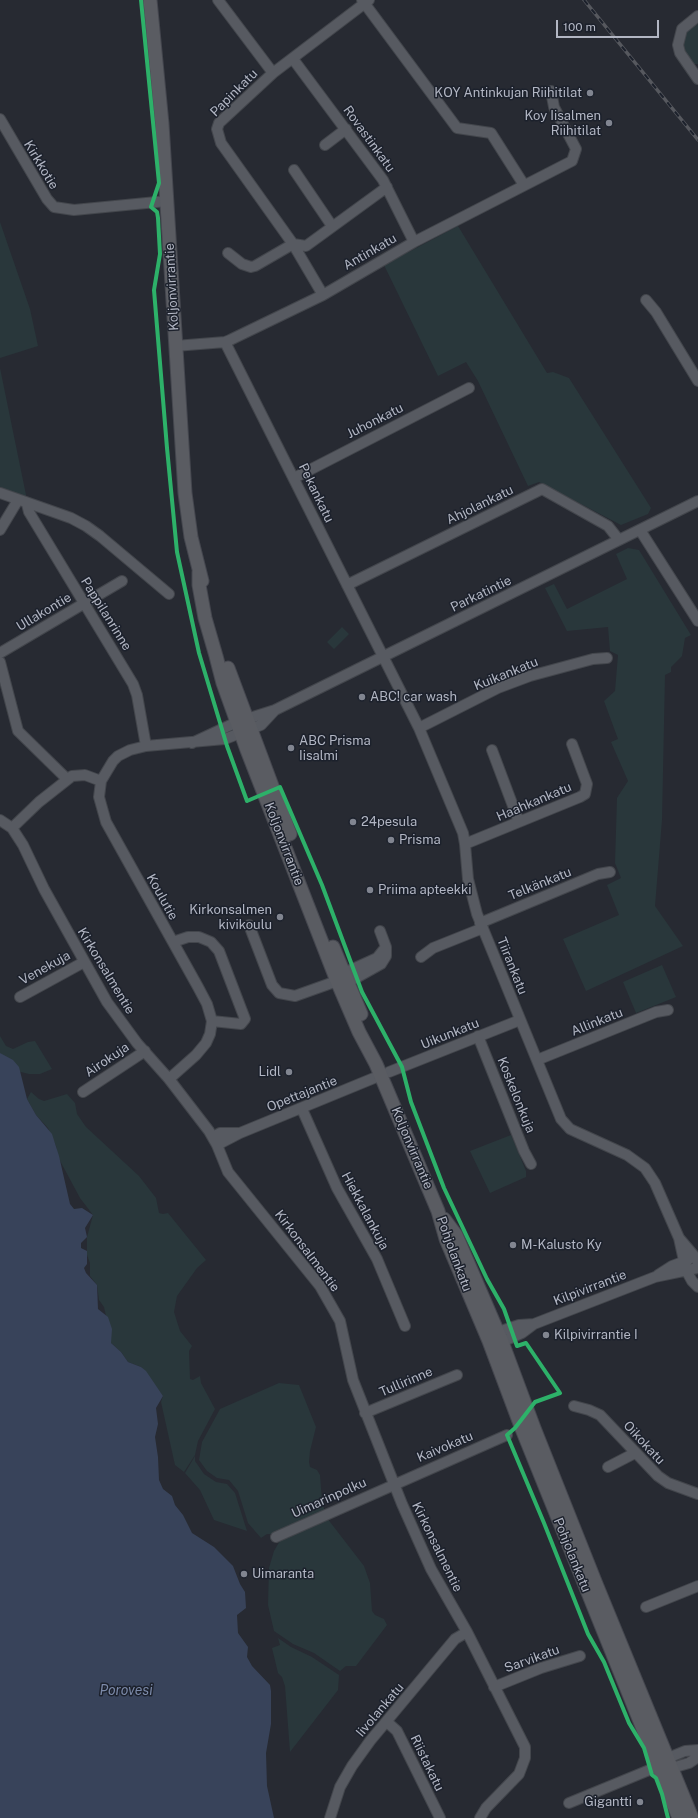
<!DOCTYPE html>
<html>
<head>
<meta charset="utf-8">
<style>
	body { margin:0 }
	#map { position:relative; width:698px; height:1818px; overflow:hidden; background:#272a32; font-family:"Public Sans",sans-serif }
	canvas { display:block }
	.scale { position:absolute; left:556px; top:20px; width:103px; height:18px; box-sizing:border-box; border:2px solid #b2b6c3; border-top:0; padding-left:5px; font-size:12px; line-height:14px; white-space:nowrap; color:#b2b6c3; -webkit-text-stroke:3px #1c212c; paint-order:stroke }
</style>
</head>
<body>
<div id="map">
<canvas width="698" height="1818"></canvas>
<div class="scale">100 m</div>
</div>
<script>
const ctx = document.querySelector('canvas').getContext('2d');
ctx.lineJoin = 'round';
function paint(path, color) { ctx.fillStyle = color; ctx.fill(path, 'evenodd'); }
const shape = rows => new Path2D(rows.map(r => 'M' + r).join(''));
function strokePath(path, color, width, dash) { ctx.strokeStyle = color; ctx.lineWidth = width; ctx.lineCap = dash ? 'butt' : 'round'; ctx.setLineDash(dash || []); ctx.stroke(path); }
function drawText(font, color, halo, rows, align = 'center') {
  ctx.font = font + ' "Public Sans",sans-serif'; ctx.lineWidth = 3; ctx.setLineDash([]); ctx.textBaseline = 'middle'; ctx.strokeStyle = halo; ctx.fillStyle = color; for (const [text, x, y, turn = 0] of rows) {
    ctx.save(); ctx.translate(x, y); ctx.rotate((+turn || 0) * Math.PI / 180); ctx.textAlign = isNaN(turn) ? turn : align; if (halo) ctx.strokeText(text, 0, 0); ctx.fillText(text, 0, 0); ctx.restore();
  }
}
const green = shape([
	[698,20,698,64,691,64,681,48,684,32],
	[0,222,30,309,38,346,0,358],
	[458,226,547,373,553,372,569,378,651,508,648,514,621,525,539,482,528,486,478,381,466,362,438,376,384,265],
	[0,368,25,490,27,500,0,488],
	[628,548,639,550,691,635,685,638,682,656,671,667,671,672,665,675,662,820,655,906,683,946,586,991,563,939,619,915,607,885,621,878,615,863,617,798,628,781,611,742,618,739,604,701,615,691,618,655,610,651,608,627,567,631,545,588,554,584,567,609,627,579,616,554],
	[342,627,349,634,334,649,327,642],
	[662,965,676,997,636,1013,623,982],
	[0,1036,6,1046,13,1049,28,1042,35,1041,52,1069,40,1074,29,1074,17,1071,0,1053],
	[31,1092,39,1099,44,1101,67,1094,75,1103,77,1114,86,1127,139,1176,156,1198,159,1213,163,1214,168,1213,206,1260,197,1268,177,1296,174,1312,180,1331,192,1346,189,1351,190,1379,193,1380,200,1376,201,1383,215,1409,198,1441,195,1455,184,1472,175,1465,161,1402,163,1396,141,1367,128,1362,121,1352,111,1343,110,1325,106,1316,104,1307,99,1300,97,1285,90,1276,90,1263,87,1255,87,1237,93,1215,80,1198,58,1157,56,1146,48,1128,36,1115,27,1099],
	[511,1135,526,1171,526,1177,490,1193,470,1151],
	[279,1383,299,1385,316,1427,310,1451,309,1462,310,1467,317,1470,320,1475,322,1501,325,1512,276,1534,267,1534,261,1538,248,1523,238,1491,229,1480,217,1478,207,1471,199,1460,202,1442,220,1409],
	[195,1456,195,1461,204,1474,216,1482,227,1484,235,1493,247,1531,214,1520,200,1490,185,1473],
	[327,1518,364,1566,370,1583,372,1611,375,1615,384,1619,387,1625,356,1666,346,1666,340,1671,314,1653,293,1644,274,1631,268,1605,269,1568,274,1551,281,1539],
	[278,1638,291,1647,312,1657,339,1675,338,1690,290,1752,285,1686,282,1677,278,1673,272,1648,280,1645]
]);
const water = shape([
	[0,1053,13,1060,19,1067,27,1099,36,1115,52,1134,59,1156,70,1204,74,1209,82,1208,93,1215,85,1228,87,1237,81,1243,81,1248,87,1251,87,1264,84,1268,86,1273,97,1285,98,1309,108,1317,112,1329,111,1343,121,1352,128,1362,141,1367,146,1371,163,1396,156,1408,158,1424,155,1437,158,1457,159,1480,163,1489,172,1496,175,1505,183,1515,192,1533,214,1547,233,1566,240,1584,245,1592,246,1608,237,1615,238,1633,248,1647,247,1657,252,1666,270,1685,271,1691,271,1724,266,1753,267,1786,274,1818,0,1818]
]);
const minor = shape([
	[218,0,273,73],
	[362,0,457,128,491,133,524,185],
	[698,16,682,29,678,45,680,53,698,79],
	[293,59,383,180,414,242],
	[0,119,47,199,54,207,74,210,167,201],
	[325,145,346,129],
	[294,170,332,226],
	[228,253,242,264,251,267,255,266,293,244,306,246,387,187],
	[323,295,293,244,221,143,217,129,219,123,273,73,369,0],
	[646,300,656,312,698,381],
	[225,342,419,728,463,833,465,844,468,879,477,914,561,1119,570,1129,627,1155,645,1168,655,1183,679,1238],
	[175,346,225,342,230,340,323,295,414,242,572,161,576,149,554,107,551,91],
	[294,478,469,388],
	[0,493,71,518,86,526,100,536,169,594],
	[27,504,29,512,133,684,137,695,146,746],
	[0,530,18,500],
	[640,530,698,621],
	[347,585,542,489,608,526,619,540],
	[0,653,122,581],
	[0,662,18,731,67,779],
	[419,728,498,688,530,676,593,659,607,658],
	[192,743,237,722,275,710,698,501],
	[492,750,519,822],
	[101,781,99,797,106,822,198,987,207,1004,212,1021,210,1034,206,1043,196,1055,169,1079],
	[0,820,12,828,23,845,44,889,107,1002,137,1043,169,1079,209,1131,217,1145,228,1172,320,1286,340,1321,353,1380,402,1504,431,1569,467,1632,525,1747,525,1758,519,1774,486,1808,480,1818],
	[12,828,39,802,72,776,85,775,101,781,113,761,118,756,130,750,146,746,225,739,261,725,275,710],
	[465,844,580,797,585,794,587,784,572,744],
	[480,923,598,874,610,872],
	[249,925,272,985,279,993,295,996,337,981,348,981,356,978,381,964,386,956,386,947,380,931],
	[173,942,188,937,199,937,211,942,219,951,245,1019,241,1024,212,1021],
	[421,957,433,948,483,928],
	[340,978,344,973,377,958,385,948],
	[20,997,84,962],
	[478,1036,524,1151,531,1164],
	[537,1060,656,1012,668,1010],
	[389,1072,520,1020],
	[83,1092,145,1051],
	[302,1109,337,1188,377,1259,405,1326],
	[213,1137,220,1133,238,1133],
	[217,1145,240,1133,374,1078],
	[698,1264,696,1258,679,1238,686,1270,692,1281,698,1287],
	[658,1275,672,1266,688,1260],
	[493,1337,498,1332,519,1325,534,1324],
	[495,1342,502,1342,522,1333,534,1324,655,1277,698,1268],
	[574,1406,589,1410,600,1415,658,1476,668,1483,698,1494],
	[365,1413,457,1375],
	[608,1467,635,1453],
	[276,1537,507,1435],
	[646,1607,698,1586],
	[494,1687,541,1668,580,1656],
	[387,1722,397,1731,440,1818],
	[665,1767,672,1768,689,1763,698,1757],
	[569,1803,659,1766,668,1758,685,1751,698,1750],
	[330,1818,340,1787,352,1766,370,1741,455,1639,467,1632]
]);
const major = shape([
	[150,0,162,124,185,493,191,537,202,581],
	[199,572,199,585,205,618,216,656,223,683,247,750,337,981,359,1032,376,1064,438,1211,446,1239,489,1341,522,1429,679,1818],
	[228,668,290,834],
	[333,947,361,1014],
	[444,1219,456,1235,502,1342,534,1428,596,1584,692,1818]
]);
const rail = shape([
	[584,0,698,140]
]);
const cycleway = shape([
	[141,0,159,183,151,207,157,212,158,218,160,254,154,290,167,448,177,552,199,653,227,746,247,801,280,787,322,885,362,992,402,1067,411,1102,444,1188,487,1279,504,1309,517,1346,526,1343,560,1393,535,1402,515,1428,507,1435,544,1523,588,1634,604,1662,629,1723,644,1748,652,1775,656,1778,662,1794,668,1818]
]);
const markers = [
	[590,93,4,"#818590"],
	[609,123,4,"#818590"],
	[362,697,4,"#818590"],
	[291,748,4,"#818590"],
	[353,822,4,"#818590"],
	[391,840,4,"#818590"],
	[370,890,4,"#818590"],
	[280,917,4,"#818590"],
	[289,1072,4,"#818590"],
	[513,1245,4,"#818590"],
	[546,1335,4,"#818590"],
	[244,1574,4,"#818590"],
	[640,1802,4,"#818590"]
];
const streetNames = [
	["Papinkatu",234,93,-45],
	["Rovastinkatu",369,139,54],
	["Kirkkotie",41,165,59],
	["Antinkatu",370,252,-30],
	["Koljonvirrantie",172,287,-93],
	["Juhonkatu",375,421,-27],
	["Pekankatu",316,493,64],
	["Ahjolankatu",480,505,-26],
	["Parkatintie",481,594,-26],
	["Ullakontie",44,612,-31],
	["Pappilanrinne",106,614,58],
	["Kuikankatu",506,674,-22],
	["Haahkankatu",534,802,-23],
	["Koljonvirrantie",284,844,69],
	["Telkänkatu",540,884,-22],
	["Koulutie",162,897,61],
	["Tiirankatu",512,966,68],
	["Venekuja",45,968,-29],
	["Kirkonsalmentie",106,971,59],
	["Allinkatu",597,1022,-22],
	["Uikunkatu",450,1034,-22],
	["Airokuja",107,1060,-34],
	["Opettajantie",302,1094,-22],
	["Koskelonkuja",516,1095,68],
	["Koljonvirrantie",412,1148,67],
	["Hiekkalankuja",365,1211,62],
	["Kirkonsalmentie",307,1251,53],
	["Pohjolankatu",454,1254,70],
	["Kilpivirrantie",590,1288,-21],
	["Tullirinne",406,1382,-23],
	["Oikokatu",644,1443,47],
	["Kaivokatu",445,1447,-23],
	["Uimarinpolku",329,1498,-24],
	["Kirkonsalmentie",437,1547,64],
	["Pohjolankatu",572,1555,68],
	["Sarvikatu",532,1659,-20],
	["Iivolankatu",380,1710,-50],
	["Riistakatu",427,1763,64]
];
const poiNames = [
	["KOY Antinkujan Riihitilat",582,93,"right"],
	["Koy Iisalmen",601,116,"right"],
	["Riihitilat",601,131,"right"],
	["ABC! car wash",370,697],
	["ABC Prisma",299,741],
	["Iisalmi",299,756],
	["24pesula",361,822],
	["Prisma",399,840],
	["Priima apteekki",378,890],
	["Kirkonsalmen",272,910,"right"],
	["kivikoulu",272,925,"right"],
	["Lidl",281,1072,"right"],
	["M-Kalusto Ky",521,1245],
	["Kilpivirrantie I",554,1335],
	["Uimaranta",252,1574],
	["Gigantti",632,1802,"right"]
];
const waterNames = [
	["Porovesi",126,1691]
];
paint(green, '#29373b');
paint(water, '#38435a');
strokePath(minor, '#43464c', 12);
strokePath(major, '#45474f', 15);
strokePath(minor, '#575a61', 10);
strokePath(major, '#5a5c62', 13);
strokePath(rail, '#56585e', 3.5);
strokePath(rail, '#1c212c', 2, [6]);
strokePath(cycleway, '#2db169', 4);
for (const [x, y, r, color] of markers) { const dot = new Path2D(); dot.arc(x, y, r, 0, 2 * Math.PI); ctx.fillStyle = color; ctx.fill(dot); strokePath(dot, '#1c212c', 1.5); }
drawText('13px', '#b2b6c3', '#1c212c', streetNames);
drawText('13px', '#b2b6c3', '#1c212c', poiNames, 'left');
drawText('italic 14px', '#7c8aa9', '#1c212c', waterNames);
</script>
</body>
</html>
